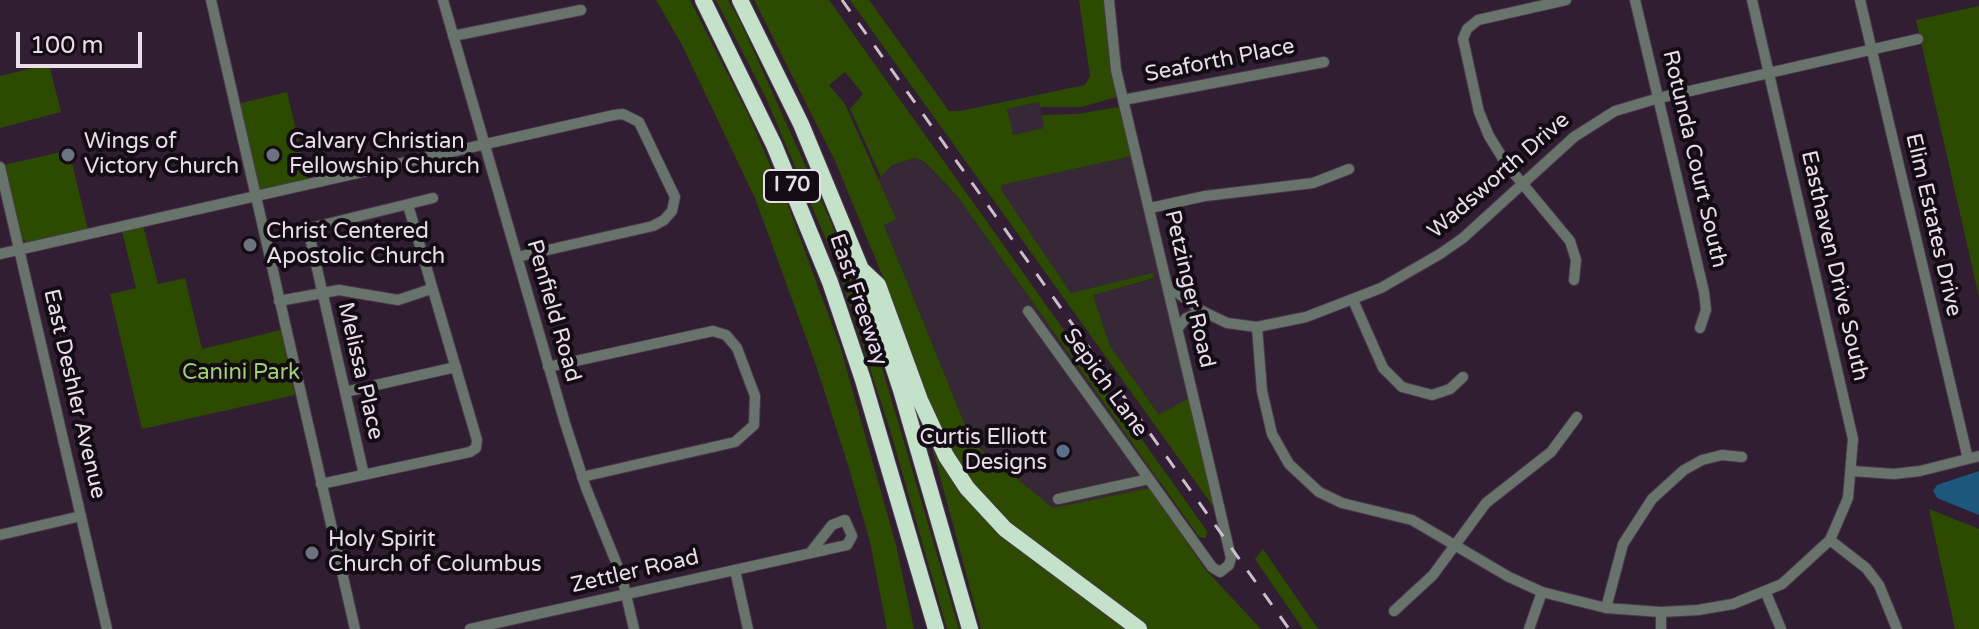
<!DOCTYPE html>
<html>
<head>
<meta charset="utf-8">
<style>
	body { margin:0 }
	#map { position:relative; width:1979px; height:629px; overflow:hidden; background:#311e32; font-family:"Varela Round",sans-serif }
	canvas { display:block }
	.scale { position:absolute; left:16px; top:32px; width:126px; height:36px; box-sizing:border-box; border:4px solid #eaddea; border-top:0; padding-left:10px; font-size:24px; line-height:28px; white-space:nowrap; color:#eaddea; -webkit-text-stroke:6px #140c14; paint-order:stroke }
</style>
</head>
<body>
<div id="map">
<canvas width="1979" height="629"></canvas>
<div class="scale">100 m</div>
</div>
<script>
const ctx = document.querySelector('canvas').getContext('2d');
ctx.lineJoin = 'round';
function paint(path, color) { ctx.fillStyle = color; ctx.fill(path, 'evenodd'); }
const shape = rows => new Path2D(rows.map(r => 'M' + r).join(''));
function strokePath(path, color, width, dash) { ctx.strokeStyle = color; ctx.lineWidth = width; ctx.lineCap = dash ? 'butt' : 'round'; ctx.setLineDash(dash || []); ctx.stroke(path); }
function drawText(font, color, halo, rows, align = 'center') {
  ctx.font = font + ' "Varela Round",sans-serif'; ctx.lineWidth = 8; ctx.setLineDash([]); ctx.textBaseline = 'middle'; ctx.strokeStyle = halo; ctx.fillStyle = color; for (const [text, x, y, turn = 0] of rows) {
    ctx.save(); ctx.translate(x, y); ctx.rotate((+turn || 0) * Math.PI / 180); ctx.textAlign = isNaN(turn) ? turn : align; if (halo) ctx.strokeText(text, 0, 0); ctx.fillText(text, 0, 0); ctx.restore();
  }
}
const industrial = shape([
	[1039,102,1045,128,1012,135,1007,109],
	[1132,156,1189,398,1160,416,1110,346,1092,294,1154,279,1071,293,1000,190,1002,185],
	[915,158,924,162,958,197,1161,483,1150,488,1053,509,972,442,884,224,895,219,877,179,892,165]
]);
const green = shape([
	[656,0,690,0,748,114,790,211,840,346,896,545,914,629,887,629,870,542,848,465,816,365,755,198,682,45],
	[716,0,728,0,741,23,831,222,878,354,959,629,947,629,890,430,835,261,766,98],
	[754,0,829,0,1207,531,1206,538,1199,537,958,197,925,162,915,158,892,165,881,177,850,109,863,94,845,72,829,85,845,104,896,219,884,225,972,442,1053,508,1150,488,1205,569,1261,629,1148,629,1070,575,999,513,971,481,951,450,928,400,892,299,836,163],
	[850,0,869,0,949,111,960,111,1085,85,1090,76,1079,0,1104,0,1117,97,1081,107,1040,107,1039,102,1007,109,1013,135,1044,128,1042,115,1077,114,1119,107,1132,156,1002,185,1001,190,1071,293,1153,273,1154,278,1093,295,1110,346,1159,415,1189,398,1215,509],
	[1979,6,1979,297,1916,20],
	[49,64,61,112,0,128,0,76],
	[287,92,308,180,258,189,237,104],
	[69,150,88,230,26,242,20,236,4,165],
	[143,226,158,284,185,278,202,349,281,330,295,395,142,429,110,294,136,288,122,231],
	[928,432,1013,544,1127,629,981,629],
	[1929,509,1979,529,1979,629,1955,629],
	[1263,549,1318,629,1303,629,1255,559]
]);
const water = shape([
	[1979,471,1979,515,1937,498,1933,491,1937,485]
]);
const minor = shape([
	[211,0,355,629],
	[443,0,565,423,586,488,622,577,634,629],
	[1566,0,1478,20,1467,29,1463,39,1479,112,1489,136,1507,165,1570,241,1576,260,1574,280],
	[1635,0,1704,292,1706,310,1700,328],
	[1860,0,1968,459],
	[453,36,581,10],
	[1123,100,1324,62],
	[0,167,107,629],
	[1150,208,1205,196,1313,183,1349,169],
	[308,229,364,475],
	[290,233,433,198],
	[0,254,614,115,623,114,639,122,675,197,672,211,664,220,653,226,517,257],
	[1168,285,1200,310,1227,323,1257,327,1306,317,1381,288,1440,254,1463,238,1574,137,1615,111,1659,98,1918,39],
	[1353,300,1383,368,1402,387,1432,395,1450,389,1463,377],
	[279,301,339,290,398,300,431,289],
	[1028,311,1149,479],
	[1257,327,1262,391,1272,434,1289,464,1319,492,1342,503,1412,520,1509,577,1542,592,1606,608,1661,612,1698,610,1733,604,1782,584,1830,540,1848,498,1853,439,1752,0],
	[1178,328,1186,318,1203,311],
	[548,367,713,331,726,335,737,348,755,396,754,425,735,442,582,477],
	[345,392,456,367],
	[1852,471,1894,474,1920,471,1979,456],
	[321,484,470,452,476,448,477,440,408,205],
	[1058,499,1149,479,1212,567,1220,572,1229,565,1231,558,1208,459,1116,70,1109,0],
	[0,535,81,516],
	[1830,540,1866,568,1879,585,1897,629],
	[735,570,748,629],
	[1766,593,1781,629],
	[1606,608,1623,544,1652,499,1684,470,1702,460,1722,455,1742,457],
	[1394,611,1433,575,1486,503,1551,452,1577,417],
	[1661,612,1661,629],
	[470,629,847,545,852,536,845,520,832,525,810,553],
	[1529,629,1542,592]
]);
const highway = shape([
	[703,0,774,145,830,282,863,380,936,629],
	[740,0,801,124,861,269,901,390,970,629],
	[862,270,878,285,920,400,946,456,967,488,1005,529,1139,629]
]);
const rail = shape([
	[842,0,1289,629]
]);
const markers = [
	[68,155,8,"#6b7280"],
	[273,155,8,"#6b7280"],
	[250,245,8,"#6b7280"],
	[1063,451,8,"#5c6f8a"],
	[312,553,8,"#6b7280"]
];
const shields = [
	[792,186,56]
];
const shieldNames = [
	["I 70",792,186]
];
const streetNames = [
	["Seaforth Place",1220,61,-11],
	["Rotunda Court South",1694,159,77],
	["Wadsworth Drive",1499,176,-41],
	["Elim Estates Drive",1933,225,77],
	["Easthaven Drive South",1834,266,77],
	["Petzinger Road",1189,289,77],
	["East Freeway",858,300,71],
	["Penfield Road",553,311,74],
	["Melissa Place",360,371,77],
	["Sepich Lane",1105,383,54],
	["East Deshler Avenue",74,394,77],
	["Zettler Road",635,572,-13]
];
const poiNames = [
	["Wings of",84,142],
	["Victory Church",84,167],
	["Calvary Christian",289,142],
	["Fellowship Church",289,167],
	["Christ Centered",266,232],
	["Apostolic Church",266,257],
	["Curtis Elliott",1047,438,"right"],
	["Designs",1047,463,"right"],
	["Holy Spirit",328,540],
	["Church of Columbus",328,565]
];
const parkNames = [
	["Canini Park",241,373]
];
paint(industrial, '#362836');
paint(green, '#2c4b01');
paint(water, '#1d577c');
strokePath(minor, '#4b394c', 12);
strokePath(highway, '#4b394c', 18);
strokePath(minor, '#68746b', 10);
strokePath(highway, '#c4e2ca', 16);
strokePath(rail, '#ccbecc', 3, [14, 14]);
for (const [x, y, r, color] of markers) { const dot = new Path2D(); dot.arc(x, y, r, 0, 2 * Math.PI); ctx.fillStyle = color; ctx.fill(dot); strokePath(dot, '#140c14', 3); }
for (const [x, y, w] of shields) { const box = new Path2D(); box.roundRect(x - w / 2, y - 16, w, 32, 6); ctx.fillStyle = '#140c14'; ctx.fill(box); strokePath(box, '#eaddea', 2); }
drawText('bold 20px', '#eaddea', null, shieldNames);
drawText('22px', '#eaddea', '#140c14', streetNames);
drawText('22px', '#eaddea', '#140c14', poiNames, 'left');
drawText('22px', '#a0d172', '#140c14', parkNames);
</script>
</body>
</html>
